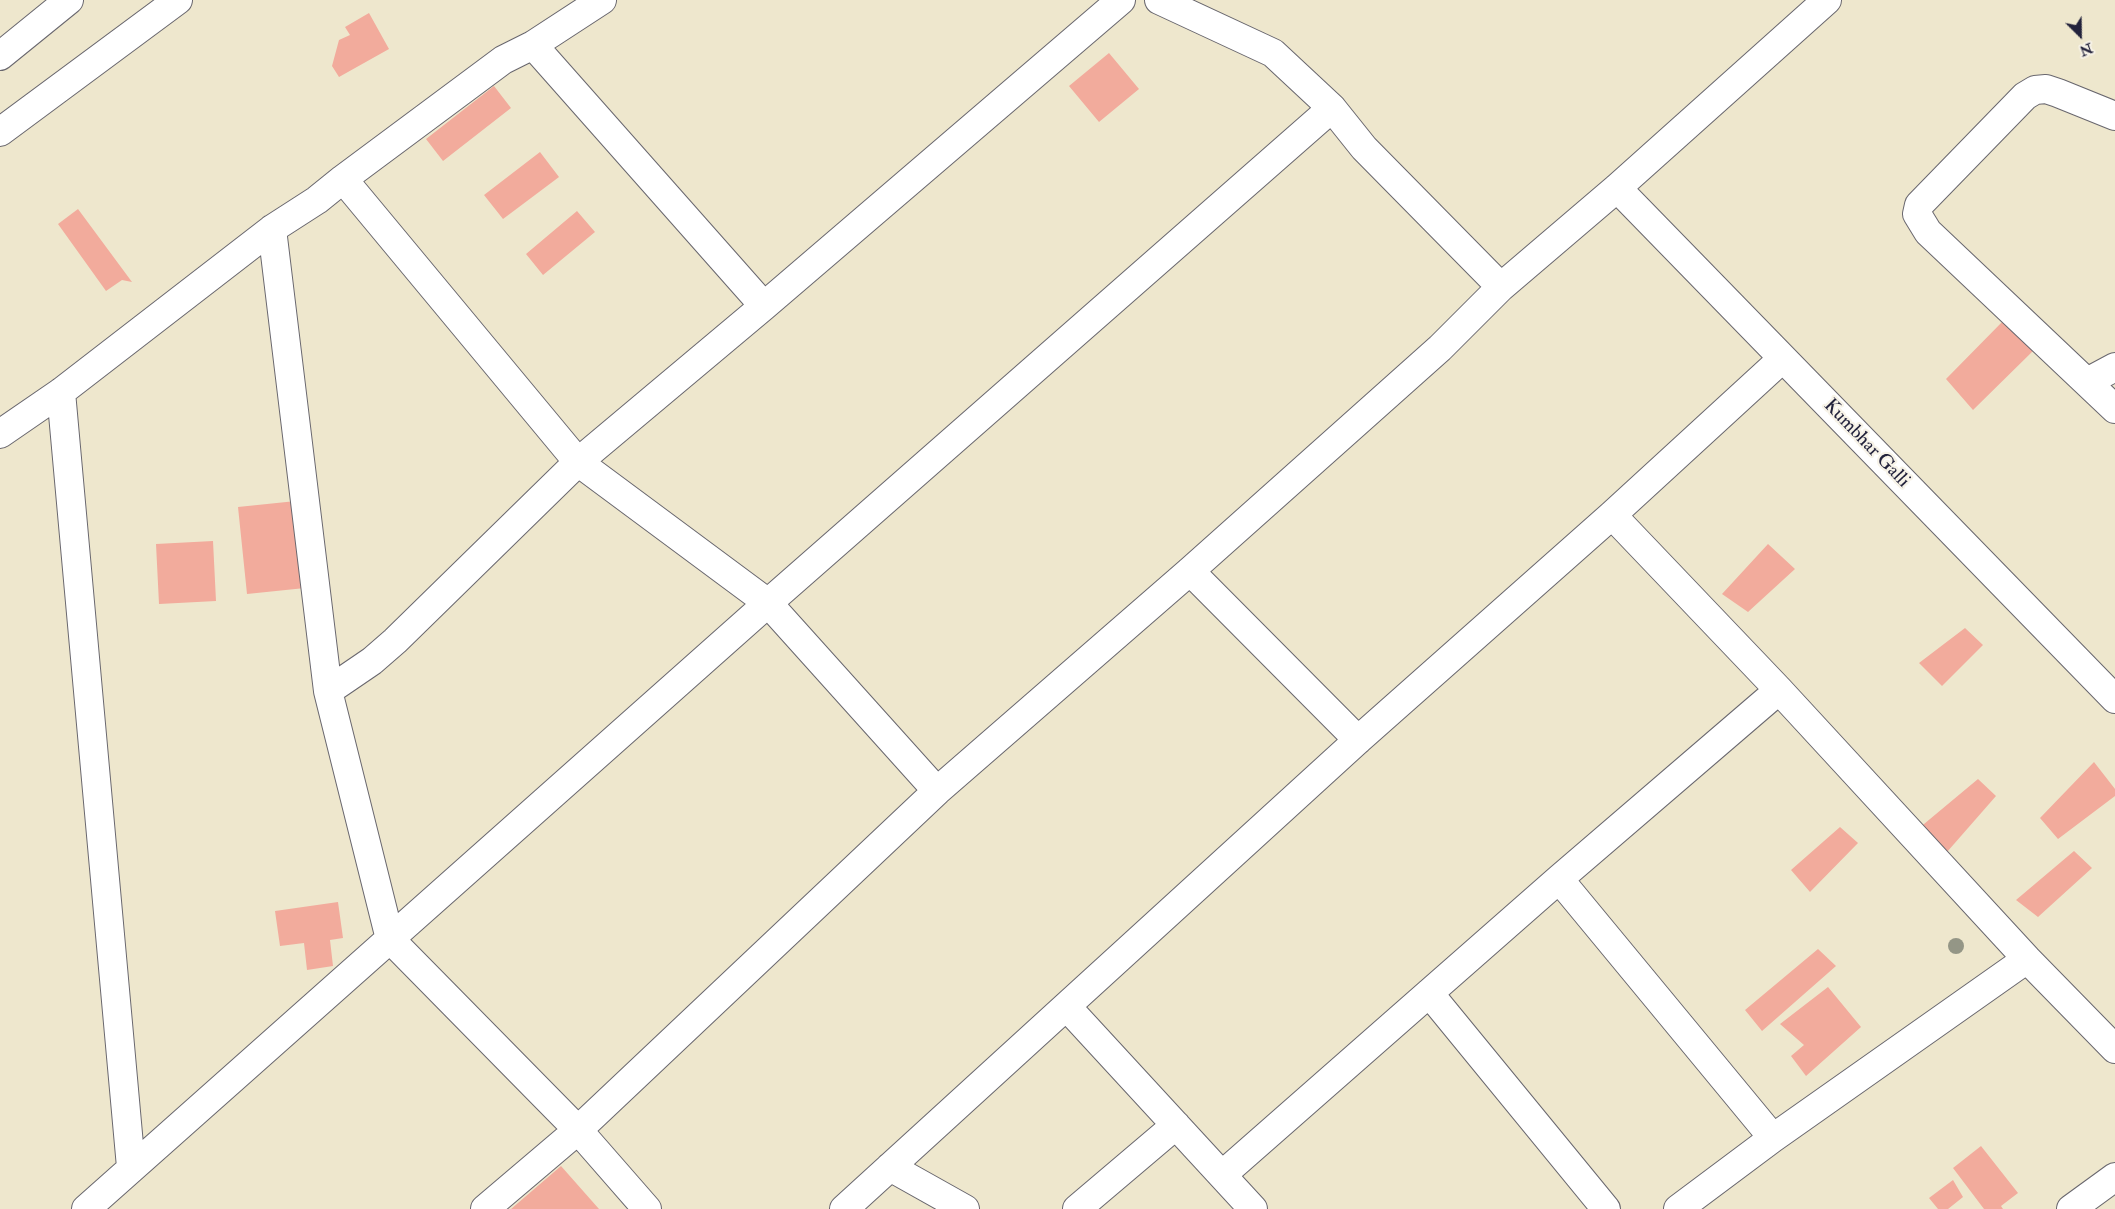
<!DOCTYPE html>
<html>
<head>
<meta charset="utf-8">
<style>
	body { margin:0 }
	#map { position:relative; width:2115px; height:1209px; overflow:hidden; background:#eee7cd; font-family:"IM FELL Double Pica",serif }
	canvas { display:block }
	.north { position:absolute; left:2055px; top:10px; width:50px; height:50px; -webkit-text-stroke:4px #f7f3e8; paint-order:stroke; rotate:157deg; font-size:14px; font-weight:700; line-height:20px; text-align:center; color:#22223b }
	.north::after { content:''; display:block; margin:auto; width:18px; height:22px; background:#22223b; clip-path:polygon(50% 0,100% 100%,50% 72%,0 100%) }
</style>
</head>
<body>
<div id="map">
<canvas width="2115" height="1209"></canvas>
<div class="north">N</div>
</div>
<script>
const ctx = document.querySelector('canvas').getContext('2d');
ctx.lineJoin = 'round';
function paint(path, color) { ctx.fillStyle = color; ctx.fill(path, 'evenodd'); }
const shape = rows => new Path2D(rows.map(r => 'M' + r).join(''));
function strokePath(path, color, width, dash) { ctx.strokeStyle = color; ctx.lineWidth = width; ctx.lineCap = dash ? 'butt' : 'round'; ctx.setLineDash(dash || []); ctx.stroke(path); }
function drawText(font, color, halo, rows, align = 'center') {
  ctx.font = font + ' "IM FELL Double Pica",serif'; ctx.lineWidth = 4.5; ctx.setLineDash([]); ctx.textBaseline = 'middle'; ctx.strokeStyle = halo; ctx.fillStyle = color; for (const [text, x, y, turn = 0] of rows) {
    ctx.save(); ctx.translate(x, y); ctx.rotate((+turn || 0) * Math.PI / 180); ctx.textAlign = isNaN(turn) ? turn : align; if (halo) ctx.strokeText(text, 0, 0); ctx.fillText(text, 0, 0); ctx.restore();
  }
}
const building = shape([
	[369,13,389,49,339,77,332,66,339,40,350,35,345,27],
	[1109,53,1139,89,1099,122,1069,86],
	[494,86,511,108,443,161,426,139],
	[540,152,559,177,503,219,484,195],
	[78,209,132,282,122,280,106,291,58,224],
	[577,211,595,232,543,275,526,254],
	[2005,319,2034,350,1973,410,1946,379],
	[296,501,305,588,247,594,238,507],
	[213,541,216,601,159,604,156,544],
	[1768,544,1795,569,1748,612,1722,594],
	[1965,628,1983,645,1942,686,1919,663],
	[2094,762,2115,789,2115,796,2058,839,2040,818],
	[1978,779,1996,796,1940,860,1912,834],
	[1840,827,1858,843,1810,892,1791,870],
	[2074,851,2092,868,2038,917,2016,900],
	[338,902,343,938,330,940,333,966,307,970,304,943,280,946,275,911],
	[1818,949,1836,966,1762,1031,1745,1010],
	[1828,987,1861,1027,1806,1076,1791,1056,1804,1045,1780,1024],
	[1981,1146,2018,1193,2001,1206,2003,1209,1984,1209,1953,1168],
	[561,1166,599,1209,511,1209],
	[1953,1180,1963,1197,1948,1209,1938,1209,1929,1198]
]);
const street = shape([
	[1159,0,1273,53,1332,108,1364,148,1501,287],
	[533,45,764,306],
	[2115,116,2058,93,2046,89,2035,90,2025,96,1919,205,1917,214,1928,232,2115,409],
	[0,132,178,0],
	[343,179,578,462,768,603,937,791],
	[1617,188,2115,699],
	[272,229,328,691,390,939,578,1130,647,1209],
	[2087,382,2115,367],
	[61,392,131,1167],
	[0,434,61,392,272,229,317,200,343,179,503,60,533,45,602,0],
	[1612,515,1779,690,2027,959,2115,1049],
	[1190,571,1358,740],
	[328,691,372,661,395,641,578,462,764,306,1121,0],
	[1559,879,1773,1138],
	[1429,993,1606,1209],
	[1067,1007,1253,1209],
	[890,1167,965,1209],
	[1222,1175,1559,879,1779,690],
	[86,1209,768,603,1332,108],
	[485,1209,578,1130,937,791,1190,571,1440,348,1501,287,1617,188,1827,0],
	[844,1209,1358,740,1612,515,1782,359],
	[1077,1209,1176,1125],
	[1678,1209,1773,1138,2027,959],
	[2071,1209,2115,1177]
]);
const secondary = shape([
	[0,56,69,0]
]);
const trees = [
	[1956,946]
];
const streetNames = [
	["Kumbhar Galli",1866,444,46]
];
paint(building, '#f2ab9c');
strokePath(street, '#69676e', 30);
strokePath(secondary, '#69676e', 30);
strokePath(street, '#fff', 28);
strokePath(secondary, '#fff', 28);
ctx.fillStyle = '#949686';
for (const [x, y] of trees) { ctx.beginPath(); ctx.arc(x, y, 8, 0, 2 * Math.PI); ctx.fill(); }
drawText('19px', '#22223b', '#f7f3e8', streetNames);
</script>
</body>
</html>
